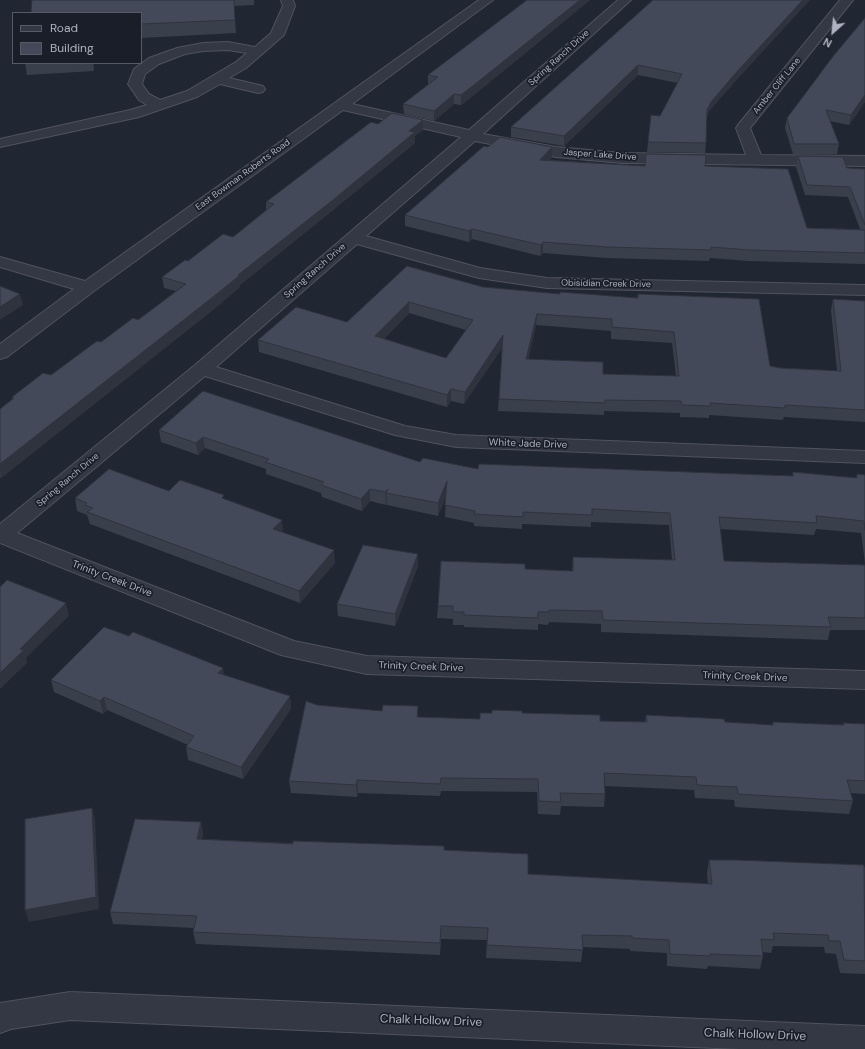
<!DOCTYPE html>
<html>
<head>
<meta charset="utf-8">
<style>
	body { margin:0 }
	#map { position:relative; width:865px; height:1049px; overflow:hidden; background:#212633; font-family:"DM Sans",sans-serif }
	canvas { display:block }
	.legend { position:absolute; left:12px; top:12px; width:130px; height:52px; box-sizing:border-box; background:#1a1e29; border:1px solid #565a66; margin:0; padding:5px 7px; list-style:none; font-size:12px; color:#afb3c1 }
	.legend li { display:flex; align-items:center; gap:8px; height:20px }
	.legend b { width:20px; border:1px solid #565a66 }
	.north { position:absolute; left:813px; top:12px; width:40px; height:40px; -webkit-text-stroke:3px #1a1e29; paint-order:stroke; rotate:207deg; font-size:11px; font-weight:700; line-height:16px; text-align:center; color:#afb3c1 }
	.north::after { content:''; display:block; margin:auto; width:14px; height:18px; background:#afb3c1; clip-path:polygon(50% 0,100% 100%,50% 72%,0 100%) }
</style>
</head>
<body>
<div id="map">
<canvas width="865" height="1049"></canvas>
<ul class="legend">
<li><b style="height:5px;background:#343844"></b>Road</li>
<li><b style="height:11px;background:#434958"></b>Building</li>
</ul>
<div class="north">N</div>
</div>
<script>
const ctx = document.querySelector('canvas').getContext('2d');
ctx.lineJoin = 'round';
const shape = rows => new Path2D(rows.map(r => 'M' + r).join(''));
function strokePath(path, color, width, dash) { ctx.strokeStyle = color; ctx.lineWidth = width; ctx.lineCap = dash ? 'butt' : 'round'; ctx.setLineDash(dash || []); ctx.stroke(path); }
function paint(path, color) { ctx.fillStyle = color; ctx.fill(path, 'evenodd'); }
function drawText(font, color, halo, rows, align = 'center') {
  ctx.font = font + ' "DM Sans",sans-serif'; ctx.lineWidth = 3.5; ctx.setLineDash([]); ctx.textBaseline = 'middle'; ctx.strokeStyle = halo; ctx.fillStyle = color; for (const [text, x, y, turn = 0] of rows) {
    ctx.save(); ctx.translate(x, y); ctx.rotate((+turn || 0) * Math.PI / 180); ctx.textAlign = isNaN(turn) ? turn : align; if (halo) ctx.strokeText(text, 0, 0); ctx.fillText(text, 0, 0); ctx.restore();
  }
}
const minor = shape([
	[281,0,293,0,295,6,284,35,246,68,229,78,263,86,265,89,263,92,258,93,220,84,197,97,139,117,0,147,0,139,130,110,147,105,139,100,128,84,134,69,149,58,177,48,203,43,228,42,255,47,271,33,283,6,281,0],
	[228,50,247,53,236,62,187,91,160,100,149,94,142,84,145,74,159,64,185,54,203,51,228,50],
	[479,0,493,0,352,104,469,130,618,0,631,0,483,134,556,147,622,153,746,155,736,128,738,125,840,0,853,0,750,128,761,155,865,156,865,166,622,163,556,157,475,141,366,236,480,268,547,278,865,285,865,295,547,288,479,278,357,244,216,367,405,426,456,435,865,451,865,463,456,447,395,435,205,376,17,533,294,641,367,656,865,671,865,689,367,674,281,655,0,543,0,524,195,365,461,137,343,110,94,291,7,357,0,359,0,344,74,289,0,267,0,257,85,281,479,0],
	[70,992,865,1026,865,1049,739,1049,70,1020,11,1029,0,1033,0,1003,70,992]
]);
const wall = shape([
	[32,0,254,0,254,5,234,6,236,33,141,38,141,13],
	[527,0,590,0,474,95,461,105,454,104,434,121,404,114,403,104,428,85,428,75],
	[653,0,732,85,709,111,707,117,706,143,705,153,647,152,651,115,660,116,678,83,638,75,564,146,511,137,511,127],
	[865,18,865,102,849,125,830,121,839,144,837,154,793,154,785,128,787,118],
	[25,63,94,63,94,71,27,75],
	[423,120,423,130,415,136,415,143,333,210,240,285,240,287,214,309,1,478,0,477,0,409,12,400,12,397,51,375,101,342,138,320,176,291,164,288,162,277,188,261,233,237,266,211,266,202,378,124],
	[488,147,552,147,552,158,549,160,645,166,705,166,807,228,860,229,848,197,805,195,796,167,798,156,847,168,865,169,865,264,748,261,710,258,709,261,606,258,543,253,540,256,472,239,469,242,405,226,405,215],
	[407,266,483,287,560,294,637,298,638,294,770,366,780,368,837,371,831,310,833,299,865,301,865,422,784,417,783,420,709,415,709,418,680,417,680,413,604,411,604,415,498,411,502,347,464,404,451,401,447,407,259,352,258,340,347,322],
	[409,313,466,330,446,358,384,339],
	[536,325,611,331,611,339,672,343,676,376,603,374,528,359],
	[159,430,478,469,792,476,793,472,856,478,857,474,865,475,865,563,861,533,816,529,814,535,720,529,724,561,865,565,865,630,830,630,828,640,601,632,601,624,549,622,548,625,538,624,538,630,464,627,464,625,453,625,453,619,437,618,438,606,525,569,572,571,573,557,672,560,669,525,591,522,591,527,522,524,522,529,474,526,474,523,445,517,446,496,438,516,387,505,387,503,386,505,370,501,362,511,322,497,321,493,266,474,266,469,205,448,198,455,161,442],
	[169,491,225,499,283,532,335,563,300,603,90,524,87,515,77,511,75,498],
	[418,566,395,626,338,616,337,604],
	[224,675,290,696,291,709,243,779,188,760,186,747,188,745,107,710,103,714,54,692,51,680],
	[317,705,382,711,418,706,418,717,480,719,522,713,600,721,645,722,646,715,725,722,772,725,773,722,843,725,843,723,865,724,865,794,850,793,853,801,849,814,735,807,734,800,695,798,694,790,605,786,605,794,604,807,561,806,560,815,538,814,537,792,441,791,440,796,358,793,357,797,291,793,289,781],
	[201,822,203,834,202,839,444,850,528,874,708,884,707,873,709,860,865,867,865,974,840,973,836,954,825,953,824,947,773,946,771,953,763,952,763,956,760,969,708,966,707,969,667,966,667,953,630,951,630,949,583,947,581,962,486,958,487,940,441,939,440,955,196,944,193,932,194,928,113,924,110,912]
]);
const shadedWall = shape([
	[580,0,590,0,474,95,461,105,461,95],
	[803,0,810,0,732,85,709,111,706,120,707,110,711,102,734,75],
	[93,63,94,63,94,71],
	[638,65,638,75,564,146,564,136],
	[454,94,454,104,434,121,434,111],
	[865,95,865,102,849,125,851,115],
	[423,120,423,130,415,136,415,143,333,210,240,285,240,287,214,309,1,478,0,471,0,464,238,275],
	[552,147,552,158,539,170,540,160],
	[472,229,472,239,469,242,469,231],
	[543,242,543,253,540,256,541,245],
	[20,294,23,305,0,320,0,307],
	[409,302,409,313,375,348,375,336],
	[537,314,536,325,526,371,526,359],
	[503,335,503,347,464,404,465,392],
	[451,389,451,401,447,407,447,395],
	[203,437,205,448,198,455,196,443],
	[447,481,447,493,438,516,438,503],
	[370,489,370,501,362,511,361,499],
	[388,489,386,493,387,503,386,505,385,492],
	[282,520,283,532,273,529],
	[334,550,335,563,300,603,299,591],
	[418,554,418,566,395,626,395,614],
	[66,603,69,616,26,658,27,663,0,689,0,673,20,649],
	[223,668,225,680,218,673],
	[290,696,291,709,243,779,241,767],
	[104,697,107,710,103,714,100,701],
	[357,780,358,793,357,797,356,785],
	[92,808,95,820,99,909,29,922,25,910],
	[201,822,203,834,199,852,197,839]
]);
const building = shape([
	[32,0,234,0,235,20,141,24,141,13,31,13,32,0],
	[527,0,580,0,474,85,461,95,454,94,434,111,403,104,438,77,428,75,527,0],
	[653,0,803,0,734,75,711,102,707,110,706,143,648,142,651,115,660,116,682,74,638,65,564,136,511,127,653,0],
	[865,18,865,95,851,115,826,110,839,144,794,144,787,118,834,55,865,18],
	[392,113,423,120,409,131,415,132,333,200,238,275,239,276,213,297,0,464,0,409,14,398,12,397,43,373,51,375,97,341,101,342,133,318,138,320,186,284,162,277,185,260,188,261,223,234,233,237,274,204,266,202,371,122,378,124,392,113],
	[500,137,552,147,540,160,645,166,646,154,706,155,705,166,788,169,807,228,865,230,865,253,750,250,711,247,711,250,607,247,543,242,541,245,472,229,469,231,405,215,484,146,488,147,500,137],
	[798,156,843,157,847,168,865,169,865,225,850,187,807,185,798,156],
	[407,266,483,287,560,294,560,292,638,298,638,294,759,299,770,366,780,368,841,371,833,299,865,301,865,410,785,405,785,408,710,403,711,406,682,405,681,401,605,400,605,403,499,399,503,335,465,392,451,389,447,395,258,340,296,307,347,322,407,266],
	[409,302,473,320,446,358,375,336,409,302],
	[537,314,612,319,612,327,674,332,679,376,603,374,603,362,526,359,537,314],
	[0,286,20,294,0,307,0,286],
	[203,391,420,462,423,458,478,469,479,464,793,476,793,472,857,478,857,474,865,475,865,530,864,521,816,516,817,523,719,517,724,561,865,565,865,618,828,617,831,627,603,620,602,611,549,610,549,612,538,612,538,618,464,615,464,612,453,612,453,606,438,606,441,561,525,564,525,569,573,571,573,557,675,560,670,513,592,509,592,515,523,512,523,517,474,514,475,511,445,505,447,481,438,503,386,493,388,489,385,492,370,489,361,499,321,485,324,482,265,462,269,459,203,437,196,443,159,430,203,391],
	[109,469,169,491,180,480,224,495,222,498,282,520,273,529,334,550,299,591,87,512,93,508,85,505,87,503,75,498,109,469],
	[363,545,418,554,395,614,337,604,363,545],
	[7,580,66,603,20,649,24,650,0,673,0,587,7,580],
	[104,627,129,636,133,632,223,668,218,673,290,696,241,767,186,747,194,736,104,697,100,701,51,680,104,627],
	[306,701,317,705,382,711,383,705,418,706,417,717,480,719,480,713,492,713,492,710,522,711,522,713,600,715,600,721,647,722,646,715,724,719,725,722,773,725,773,722,844,725,843,723,865,724,865,781,847,780,853,801,738,794,737,787,697,785,696,777,604,773,605,794,560,793,561,802,539,801,538,779,441,778,440,784,357,780,356,785,289,781,306,701],
	[92,808,96,897,25,910,25,819,92,808],
	[135,819,201,822,197,839,293,844,293,841,444,846,444,850,528,854,528,874,712,884,709,860,736,860,864,865,865,961,844,960,840,941,829,941,828,935,773,933,774,940,761,939,763,956,710,954,710,956,670,954,669,940,632,938,632,936,582,935,583,950,487,945,488,928,441,926,440,943,193,932,197,916,110,912,135,819]
]);
const farStreetnames = [
	["Spring Ranch Drive",559,58,-42],
	["Amber Cliff Lane",777,86,-51],
	["Jasper Lake Drive",600,155,4],
	["East Bowman Roberts Road",243,175,-36],
	["Spring Ranch Drive",315,271,-41],
	["Obisidian Creek Drive",606,284,1],
	["Spring Ranch Drive",68,480,-40]
];
const streetNames = [
	["White Jade Drive",528,444,2],
	["Trinity Creek Drive",112,579,21],
	["Trinity Creek Drive",421,667,2],
	["Trinity Creek Drive",745,677,2]
];
const nearStreetnames = [
	["Chalk Hollow Drive",431,1021,2],
	["Chalk Hollow Drive",755,1035,2]
];
strokePath(minor, '#4f535f', 2);
paint(minor, '#343844');
paint(wall, '#3a3f4c');
paint(shadedWall, '#2f333e');
paint(building, '#434958');
strokePath(building, '#2f333e', 1);
drawText('9px', '#afb3c1', '#1a1e29', farStreetnames);
drawText('10px', '#afb3c1', '#1a1e29', streetNames);
drawText('12px', '#afb3c1', '#1a1e29', nearStreetnames);
</script>
</body>
</html>
